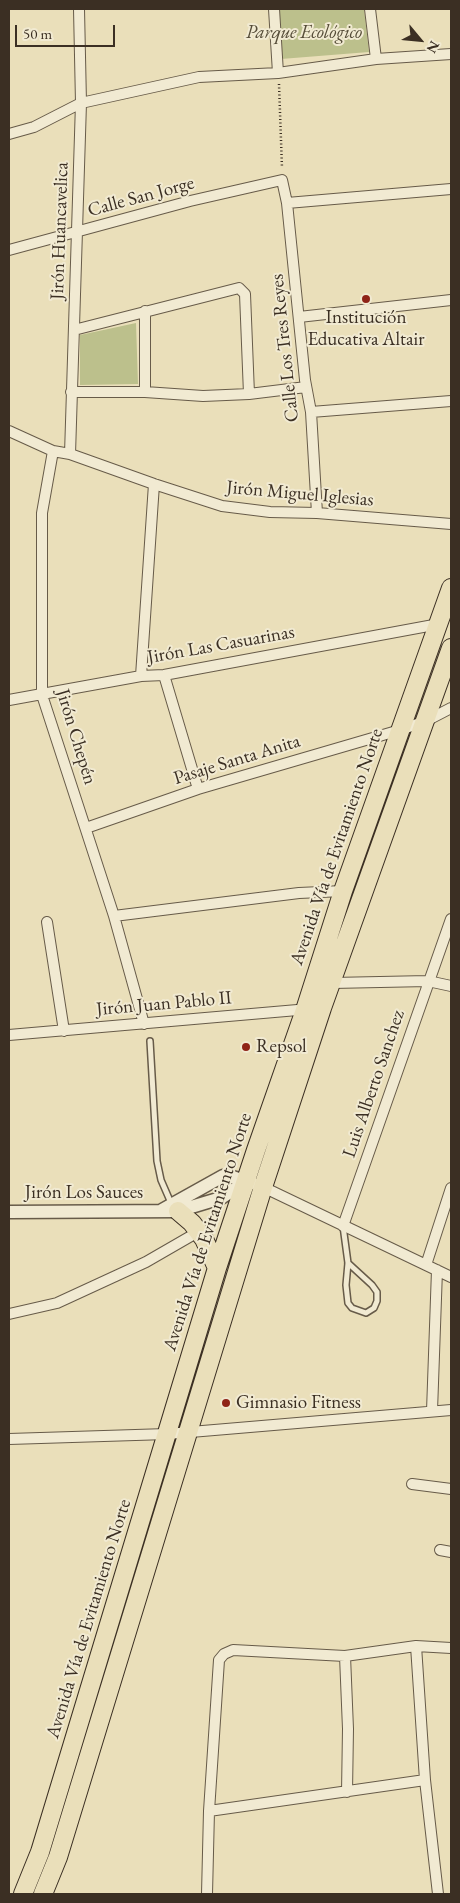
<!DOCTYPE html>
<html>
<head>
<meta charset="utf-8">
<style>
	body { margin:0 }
	#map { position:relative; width:460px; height:1903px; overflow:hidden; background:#eadfba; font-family:"EB Garamond",serif }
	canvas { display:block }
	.frame { position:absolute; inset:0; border:10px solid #3b2f23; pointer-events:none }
	.north { position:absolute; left:395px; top:15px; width:50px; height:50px; -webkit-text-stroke:4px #f1ead2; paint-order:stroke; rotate:118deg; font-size:14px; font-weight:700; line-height:20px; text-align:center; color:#3b2f23 }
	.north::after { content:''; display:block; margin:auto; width:18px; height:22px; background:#3b2f23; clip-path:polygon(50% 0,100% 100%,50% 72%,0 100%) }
	.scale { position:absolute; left:15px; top:25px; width:100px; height:22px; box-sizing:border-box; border:2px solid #3b2f23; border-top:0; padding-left:6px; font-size:15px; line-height:18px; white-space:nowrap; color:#3b2f23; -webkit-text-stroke:4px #f1ead2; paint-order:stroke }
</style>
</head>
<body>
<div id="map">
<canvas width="460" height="1903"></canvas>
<div class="frame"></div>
<div class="north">N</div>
<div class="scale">50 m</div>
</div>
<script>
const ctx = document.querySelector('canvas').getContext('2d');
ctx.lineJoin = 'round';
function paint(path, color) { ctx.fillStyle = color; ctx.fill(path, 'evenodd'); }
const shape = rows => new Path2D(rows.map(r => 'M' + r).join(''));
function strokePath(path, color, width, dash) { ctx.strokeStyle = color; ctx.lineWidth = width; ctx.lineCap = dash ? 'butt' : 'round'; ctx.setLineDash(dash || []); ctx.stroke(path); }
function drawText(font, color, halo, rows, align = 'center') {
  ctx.font = font + ' "EB Garamond",serif'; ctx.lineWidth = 4; ctx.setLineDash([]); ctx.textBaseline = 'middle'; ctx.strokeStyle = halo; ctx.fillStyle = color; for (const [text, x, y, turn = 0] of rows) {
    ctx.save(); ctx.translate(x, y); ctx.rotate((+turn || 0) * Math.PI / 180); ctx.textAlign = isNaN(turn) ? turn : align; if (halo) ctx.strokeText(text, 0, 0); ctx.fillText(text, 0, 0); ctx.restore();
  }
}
const green = shape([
	[278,9,364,9,369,52,281,59],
	[136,323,138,384,80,385,80,335]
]);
const path = shape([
	[279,84,282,168]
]);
const service = shape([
	[150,1041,157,1161,161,1180,171,1203],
	[343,1226,348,1263,346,1285,348,1303,352,1308,366,1313,374,1308,377,1301,377,1292,372,1285,348,1263]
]);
const minor = shape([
	[274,9,278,73],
	[370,9,376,59],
	[9,134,34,127,81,103,199,77,278,73,376,59,451,54],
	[287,203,451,189],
	[9,250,190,201,282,180,287,203,305,380,311,412,317,513],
	[145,311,145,392],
	[299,317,451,300],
	[74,330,239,288,245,294,249,394],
	[71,392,145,392,203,396,249,394,306,387],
	[311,412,451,401],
	[9,431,53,451,70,454,154,484,222,506,270,512,317,513,451,524],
	[53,451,42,513,42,695,114,916,144,1024],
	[70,454,81,103,79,9],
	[164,675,198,789],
	[141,676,154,484],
	[9,700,141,676,164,675,439,624],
	[86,828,198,789,400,730,426,721,451,708],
	[114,916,299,893,343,891],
	[47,922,64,1031],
	[332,983,428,981,451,986],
	[9,1035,309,1009],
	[263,1187,451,1277],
	[343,1226,451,919],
	[426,1265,451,1188],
	[9,1314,57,1303,146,1262,198,1232],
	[432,1411,437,1270],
	[9,1439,167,1434,451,1410],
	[412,1484,451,1489],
	[440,1550,451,1552],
	[416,1646,425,1780,438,1894],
	[345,1656,348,1729,347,1792],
	[209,1811,425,1780],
	[207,1894,209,1811,219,1660,224,1654,233,1650,345,1656,416,1646,451,1648]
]);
const tertiary = shape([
	[162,1210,223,1176,229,1176,252,1183],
	[9,1212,178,1211,221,1198,247,1181]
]);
const trunk = shape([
	[178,1211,192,1223,204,1239,217,1268],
	[23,1894,40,1852,217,1268,256,1150,305,1010,343,891,451,588],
	[43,1894,58,1857,263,1187,322,1008,451,648]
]);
const markers = [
	[366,299,5,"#8f2418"],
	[246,1047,5,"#8f2418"],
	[226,1403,5,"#8f2418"]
];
const parkNames = [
	["Parque Ecológico",304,33]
];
const streetNames = [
	["Calle San Jorge",141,197,-15],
	["Jirón Huancavelica",60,231,-88],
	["Calle Los Tres Reyes",285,348,-96],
	["Jirón Miguel Iglesias",300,494,5],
	["Jirón Las Casuarinas",221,645,-10],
	["Jirón Chepén",76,737,73],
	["Pasaje Santa Anita",237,760,-17],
	["Avenida Vía de Evitamiento Norte",337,847,-71],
	["Jirón Juan Pablo II",164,1004,-5],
	["Luis Alberto Sanchez",374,1084,-71],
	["Jirón Los Sauces",84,1193],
	["Avenida Vía de Evitamiento Norte",208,1232,-72],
	["Avenida Vía de Evitamiento Norte",89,1619,-73]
];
const poiNames = [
	["Institución",366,318,"center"],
	["Educativa Altair",366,340,"center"],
	["Repsol",256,1047],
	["Gimnasio Fitness",236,1403]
];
paint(green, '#bcc08c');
strokePath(service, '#675b49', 8);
strokePath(minor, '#675b49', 12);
strokePath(tertiary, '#675b49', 15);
strokePath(trunk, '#3b2f23', 20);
strokePath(path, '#3b2f23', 2.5, [1, 2.5]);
strokePath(service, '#f1ead2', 5);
strokePath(minor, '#f1ead2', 10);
strokePath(tertiary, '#f1ead2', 12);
strokePath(trunk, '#eadfba', 18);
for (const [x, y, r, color] of markers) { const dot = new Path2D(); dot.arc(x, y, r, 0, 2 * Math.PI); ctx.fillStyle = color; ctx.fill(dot); strokePath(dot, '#f1ead2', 2); }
drawText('italic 19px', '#554c38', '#f1ead2', parkNames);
drawText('19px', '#3b2f23', '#f1ead2', streetNames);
drawText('19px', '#3b2f23', '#f1ead2', poiNames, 'left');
</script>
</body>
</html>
